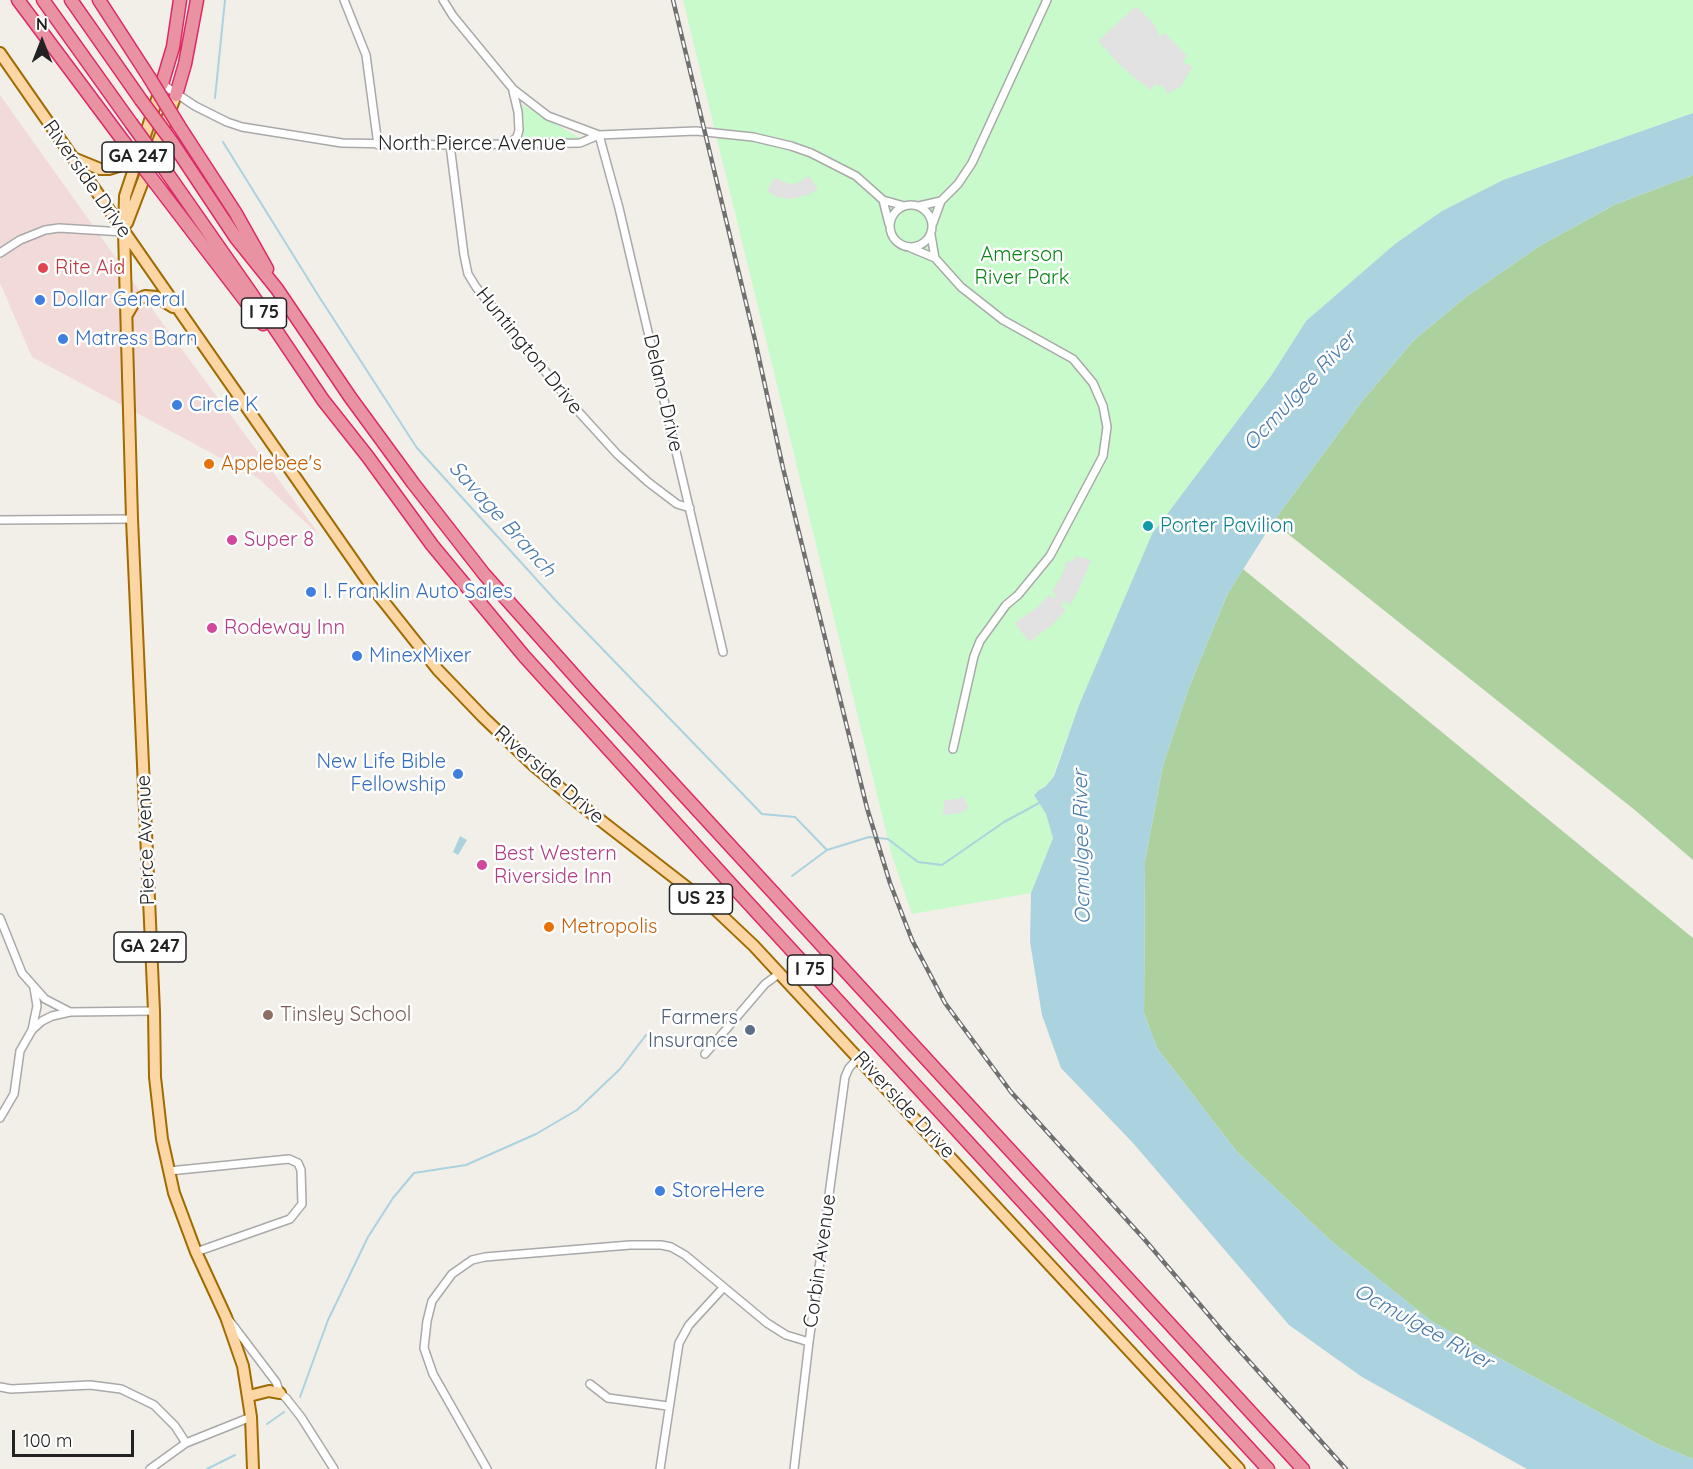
<!DOCTYPE html>
<html>
<head>
<meta charset="utf-8">
<style>
	body { margin:0 }
	#map { position:relative; width:1693px; height:1469px; overflow:hidden; background:#f2efe9; font-family:Quicksand,sans-serif }
	canvas { display:block }
	.north { position:absolute; left:12px; top:12px; width:60px; height:60px; -webkit-text-stroke:4px #fff; paint-order:stroke; rotate:0deg; font-size:16px; font-weight:700; line-height:24px; text-align:center; color:#222 }
	.north::after { content:''; display:block; margin:auto; width:21px; height:27px; background:#222; clip-path:polygon(50% 0,100% 100%,50% 72%,0 100%) }
	.scale { position:absolute; left:12px; top:1430px; width:122px; height:27px; box-sizing:border-box; border:3px solid #222; border-top:0; padding-left:8px; font-size:18px; line-height:21px; white-space:nowrap; color:#222; -webkit-text-stroke:4px #fff; paint-order:stroke }
</style>
</head>
<body>
<div id="map">
<canvas width="1693" height="1469"></canvas>
<div class="north">N</div>
<div class="scale">100 m</div>
</div>
<script>
const ctx = document.querySelector('canvas').getContext('2d');
ctx.lineJoin = 'round';
function paint(path, color) { ctx.fillStyle = color; ctx.fill(path, 'evenodd'); }
const shape = rows => new Path2D(rows.map(r => 'M' + r).join(''));
function strokePath(path, color, width, dash) { ctx.strokeStyle = color; ctx.lineWidth = width; ctx.lineCap = dash ? 'butt' : 'round'; ctx.setLineDash(dash || []); ctx.stroke(path); }
function drawText(font, color, halo, rows, align = 'center') {
  ctx.font = font + ' Quicksand,sans-serif'; ctx.lineWidth = 5; ctx.setLineDash([]); ctx.textBaseline = 'middle'; ctx.strokeStyle = halo; ctx.fillStyle = color; for (const [text, x, y, turn = 0] of rows) {
    ctx.save(); ctx.translate(x, y); ctx.rotate((+turn || 0) * Math.PI / 180); ctx.textAlign = isNaN(turn) ? turn : align; if (halo) ctx.strokeText(text, 0, 0); ctx.fillText(text, 0, 0); ctx.restore();
  }
}
const commercial = shape([
	[0,95,163,324,321,537,258,478,32,357,0,283]
]);
const forest = shape([
	[1693,175,1693,860,1636,811,1273,522,1363,400,1414,340,1467,296,1541,245,1616,204],
	[1243,569,1693,938,1693,1459,1657,1444,1431,1321,1331,1241,1237,1152,1157,1048,1144,1013,1145,861,1163,765,1188,690,1227,595]
]);
const park = shape([
	[683,0,1693,0,1693,113,1503,180,1442,211,1395,244,1306,321,1271,376,1152,534,1079,705,1053,776,1046,786,1039,789,1034,795,1046,814,1053,838,1031,893,912,914,892,856],
	[521,104,580,138,520,140,524,124]
]);
const parking = shape([
	[1136,6,1154,24,1160,37,1165,33,1187,56,1183,61,1184,63,1193,66,1181,86,1167,94,1164,87,1155,84,1151,90,1136,79,1121,66,1098,41],
	[809,176,818,189,808,195,790,199,777,197,767,191,774,178,790,184,797,183],
	[1075,556,1091,560,1078,591,1070,605,1065,601,1061,606,1066,610,1052,625,1029,642,1015,623,1036,608,1049,595,1054,598,1056,595,1052,591,1061,577,1067,561,1073,562],
	[963,796,969,808,960,813,943,815,944,800,958,799]
]);
const water = shape([
	[1693,113,1693,175,1616,204,1541,245,1467,296,1414,340,1363,400,1273,522,1227,595,1188,690,1163,765,1145,861,1144,1013,1157,1048,1237,1152,1331,1241,1431,1321,1657,1444,1693,1459,1693,1469,1527,1469,1362,1377,1289,1325,1133,1143,1061,1068,1042,1015,1030,942,1031,893,1053,838,1046,814,1034,795,1039,790,1046,786,1054,776,1079,705,1152,534,1271,376,1306,321,1395,244,1442,211,1503,180],
	[460,836,467,840,458,855,453,852]
]);
const stream = shape([
	[215,98,225,0],
	[223,142,318,295,417,448,557,602,762,814,795,817,827,850],
	[792,876,827,850,869,837,888,839,918,862,942,865,1004,822,1041,802],
	[300,1397,328,1320,368,1237,393,1198,414,1173,466,1165,536,1134,577,1110,620,1069,646,1035],
	[267,1424,284,1412],
	[207,1469,235,1455]
]);
const minor = shape([
	[344,0,366,55,378,145],
	[443,0,453,16,513,89,548,116,599,135],
	[162,84,195,106,227,122,242,127,342,143,450,145,580,143,599,135,696,131,753,137,791,146,811,153,856,176,883,200,904,206],
	[599,135,619,208,723,652],
	[509,144,517,137,519,130,518,112,513,91],
	[450,145,464,255,468,274,476,287,577,410,617,454,648,482,677,504,690,508],
	[883,200,889,224],
	'890 226a21 21 0 1 1 42 0a21 21 0 1 1-42 0Z',
	[919,206,941,201],
	[933,223,941,201,958,184,972,163,1047,0],
	[931,235,935,258],
	[911,248,935,258,961,287,1003,320,1073,359,1093,383,1103,406,1107,427,1103,456,1050,556,1018,595,1006,605,980,641,974,656,953,749],
	[0,253,20,240,45,230,59,228,124,232],
	[0,520,132,519],
	[0,918,22,973,45,999,70,1012,154,1011],
	[32,1030,37,1006,34,988],
	[705,1054,765,984,780,973],
	[0,1118,14,1094,20,1051,32,1030,42,1021,52,1016,70,1012],
	[169,1171,289,1159,298,1163,301,1170,302,1204,290,1219,196,1252],
	[229,1320,276,1382,280,1393,286,1398,301,1417,334,1469],
	[590,1384,608,1398,668,1406],
	[0,1387,11,1389,90,1385,121,1389,154,1405,175,1426,186,1443],
	[150,1469,186,1443,251,1417],
	[487,1469,433,1374,424,1348,427,1321,432,1301,452,1274,472,1260,485,1257,630,1245,661,1245,671,1247,685,1255,767,1323,786,1335,809,1342],
	[660,1469,679,1343,689,1325,723,1288],
	[794,1469,809,1342,845,1077,849,1068,859,1057]
]);
const primary = shape([
	[0,53,369,583,438,670,483,717,533,765,577,802,716,910,754,946,1239,1469],
	[161,87,125,196,124,232,132,519,154,1011,155,1077,162,1139,174,1193,196,1252,226,1317,243,1366,251,1417,253,1469],
	[73,158,100,169,109,169,122,165,139,152],
	[127,223,176,95],
	[128,313,135,301,145,296,157,297,173,307],
	[249,1396,269,1391,280,1393]
]);
const motorway = shape([
	[18,0,124,142],
	[43,0,131,123],
	[71,0,141,100],
	[99,0,149,77],
	[162,84,173,47,180,0],
	[176,95,185,64,197,0],
	[179,126,235,212,267,269],
	[172,142,236,238,277,289,350,397,413,483,484,574,589,692,1303,1469],
	[163,167,251,293,323,400,368,457,432,545,524,656,739,893,1268,1469],
	[156,184,263,324]
]);
const rail = shape([
	[673,0,755,340,783,468,867,808,890,883,912,940,945,1003,1011,1092,1145,1240,1230,1340,1346,1469]
]);
const motorwayBridge = shape([
	[149,77,179,126],
	[141,100,172,142],
	[131,123,163,167],
	[124,142,156,184]
]);
const markers = [
	[43,268,6,"#e0444e"],
	[40,300,6,"#3f7fe0"],
	[63,339,6,"#3f7fe0"],
	[177,405,6,"#3f7fe0"],
	[209,464,6,"#e8710a"],
	[1148,526,6,"#0f9aa8"],
	[232,540,6,"#d1479c"],
	[311,592,6,"#3f7fe0"],
	[212,628,6,"#d1479c"],
	[357,656,6,"#3f7fe0"],
	[458,774,6,"#3f7fe0"],
	[482,865,6,"#d1479c"],
	[549,927,6,"#e8710a"],
	[268,1015,6,"#8d6e63"],
	[750,1030,6,"#5c6f8a"],
	[660,1191,6,"#3f7fe0"]
];
const shields = [
	[138,157,72],
	[264,313,45],
	[701,899,63],
	[150,947,72],
	[810,970,45]
];
const shieldNames = [
	["GA 247",138,157],
	["I 75",264,313],
	["US 23",701,899],
	["GA 247",150,947],
	["I 75",810,970]
];
const streetNames = [
	["North Pierce Avenue",472,144],
	["Riverside Drive",87,179,55],
	["Huntington Drive",529,351,51],
	["Delano Drive",663,393,77],
	["Riverside Drive",549,775,41],
	["Pierce Avenue",146,840,-92],
	["Riverside Drive",904,1105,47],
	["Corbin Avenue",820,1261,-82]
];
const parkNames = [
	["Amerson",1022,255],
	["River Park",1022,278]
];
const healthNames = [
	["Rite Aid",55,268]
];
const shopNames = [
	["Dollar General",52,300],
	["Matress Barn",75,339],
	["Circle K",189,405],
	["I. Franklin Auto Sales",323,592],
	["MinexMixer",369,656],
	["New Life Bible",446,762,"right"],
	["Fellowship",446,785,"right"],
	["StoreHere",672,1191]
];
const foodNames = [
	["Applebee's",221,464],
	["Metropolis",561,927]
];
const cultureNames = [
	["Porter Pavilion",1160,526]
];
const hotelNames = [
	["Super 8",244,540],
	["Rodeway Inn",224,628],
	["Best Western",494,854],
	["Riverside Inn",494,877]
];
const educationNames = [
	["Tinsley School",280,1015]
];
const serviceNames = [
	["Farmers",738,1018],
	["Insurance",738,1041]
];
const waterNames = [
	["Ocmulgee River",1300,391,-47],
	["Savage Branch",502,519,48],
	["Ocmulgee River",1082,847,-91],
	["Ocmulgee River",1423,1327,29]
];
paint(commercial, '#f2dad9');
paint(forest, '#add19e');
paint(park, '#c8facc');
paint(parking, '#e2e2e2');
paint(water, '#aad3df');
strokePath(stream, '#aad3df', 2);
strokePath(minor, '#a9a9a9', 10);
strokePath(primary, '#a06b00', 14);
strokePath(motorway, '#dc2a67', 15);
strokePath(minor, '#fff', 7);
strokePath(primary, '#fcd6a4', 10);
strokePath(motorway, '#e892a2', 12);
strokePath(rail, '#707070', 4.5);
strokePath(rail, '#fff', 2, [7]);
strokePath(motorwayBridge, '#dc2a67', 15, []);
strokePath(motorwayBridge, '#e892a2', 12);
for (const [x, y, r, color] of markers) { const dot = new Path2D(); dot.arc(x, y, r, 0, 2 * Math.PI); ctx.fillStyle = color; ctx.fill(dot); strokePath(dot, '#fff', 2); }
for (const [x, y, w] of shields) { const box = new Path2D(); box.roundRect(x - w / 2, y - 15, w, 30, 4.5); ctx.fillStyle = '#fff'; ctx.fill(box); strokePath(box, '#222', 1.5); }
drawText('bold 18px', '#222', null, shieldNames);
drawText('20px', '#222', '#fff', streetNames);
drawText('20px', '#0c8416', '#fff', parkNames);
drawText('20px', '#be3a42', '#fff', healthNames, 'left');
drawText('20px', '#366cbe', '#fff', shopNames, 'left');
drawText('20px', '#c56008', '#fff', foodNames, 'left');
drawText('20px', '#0d838f', '#fff', cultureNames, 'left');
drawText('20px', '#b23c85', '#fff', hotelNames, 'left');
drawText('20px', '#785e54', '#fff', educationNames, 'left');
drawText('20px', '#4e5e75', '#fff', serviceNames, 'right');
drawText('italic 21px', '#4a7aab', '#fff', waterNames);
</script>
</body>
</html>
